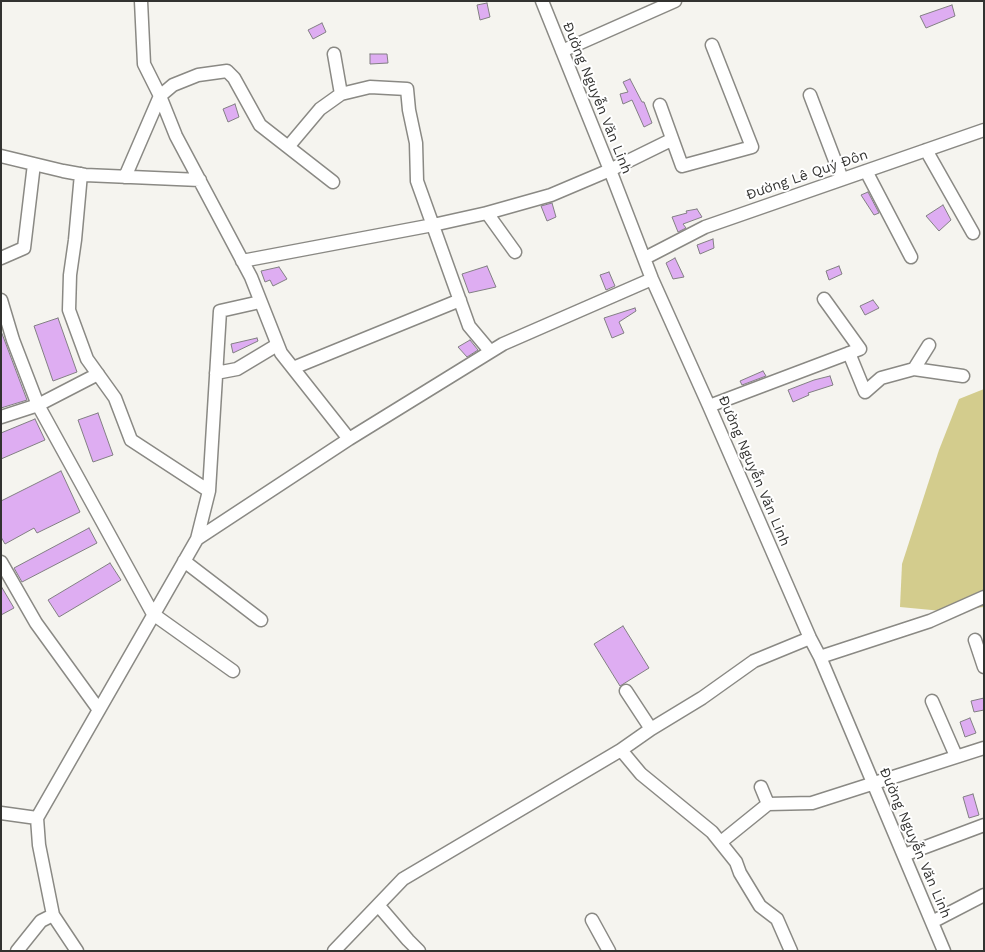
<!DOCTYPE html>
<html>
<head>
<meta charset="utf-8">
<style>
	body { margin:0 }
	#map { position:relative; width:985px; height:952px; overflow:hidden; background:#f5f4ef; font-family:"Work Sans",sans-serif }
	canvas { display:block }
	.frame { position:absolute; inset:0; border:2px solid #323230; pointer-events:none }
</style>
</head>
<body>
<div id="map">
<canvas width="985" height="952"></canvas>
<div class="frame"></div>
</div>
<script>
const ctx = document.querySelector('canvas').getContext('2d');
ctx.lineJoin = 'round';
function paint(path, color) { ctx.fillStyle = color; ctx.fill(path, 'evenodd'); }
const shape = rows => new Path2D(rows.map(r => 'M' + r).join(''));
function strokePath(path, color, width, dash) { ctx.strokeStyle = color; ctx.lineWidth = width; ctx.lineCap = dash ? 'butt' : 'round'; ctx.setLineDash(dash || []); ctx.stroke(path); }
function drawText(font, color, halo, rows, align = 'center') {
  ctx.font = font + ' "Work Sans",sans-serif'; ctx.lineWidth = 4; ctx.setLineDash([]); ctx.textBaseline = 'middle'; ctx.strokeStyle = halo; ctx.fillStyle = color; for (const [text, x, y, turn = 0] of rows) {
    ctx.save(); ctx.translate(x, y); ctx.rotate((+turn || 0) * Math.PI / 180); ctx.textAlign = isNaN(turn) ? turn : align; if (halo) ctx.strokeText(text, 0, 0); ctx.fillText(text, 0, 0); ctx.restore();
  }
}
const green = shape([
	[984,389,984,607,942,611,900,607,902,564,939,450,959,399]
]);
const building = shape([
	[487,3,490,17,480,20,477,5,487,3],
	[952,5,955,16,926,28,920,16,952,5],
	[322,23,326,32,313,39,308,30,322,23],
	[370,54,387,54,388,63,370,64,370,54],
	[630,79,642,102,644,102,652,123,644,127,632,100,623,104,620,94,628,92,623,82,630,79],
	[235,104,239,117,228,122,223,109,235,104],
	[868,192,879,213,874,215,861,195,868,192],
	[552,203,556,217,547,221,541,206,552,203],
	[943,205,951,220,939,231,926,216,943,205],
	[697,209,702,217,683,224,686,228,678,232,672,217,687,213,686,211,697,209],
	[713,239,714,248,700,254,697,245,713,239],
	[675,258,684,277,673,279,666,263,675,258],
	[487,266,496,287,469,293,462,274,487,266],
	[839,266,842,274,829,280,826,271,839,266],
	[279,267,287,279,273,286,270,280,265,282,261,271,279,267],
	[609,272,615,286,606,290,600,275,609,272],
	[873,300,879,308,865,315,860,306,873,300],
	[635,308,636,311,619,322,624,333,612,338,604,318,635,308],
	[58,318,77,372,53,381,34,326,58,318],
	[1,331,27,400,1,408,1,331],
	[257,338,258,341,233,353,231,344,257,338],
	[470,340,478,350,467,357,458,347,470,340],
	[763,371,766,376,742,385,740,381,763,371],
	[830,376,833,385,808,393,809,395,793,402,788,390,814,380,830,376],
	[98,413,113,455,93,462,78,420,98,413],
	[35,419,45,440,1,459,1,433,35,419],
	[61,471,80,512,37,533,34,528,5,544,1,537,1,501,61,471],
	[89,528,97,543,22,582,14,568,89,528],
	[110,563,121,580,59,617,48,600,110,563],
	[1,586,14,608,1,615,1,586],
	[623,626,649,668,620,686,594,644,623,626],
	[984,698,984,710,974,712,971,701,984,698],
	[970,718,976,733,965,737,960,722,970,718],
	[973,794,979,815,969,818,963,797,973,794]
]);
const minor = shape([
	[141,1,144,64,160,96,173,85,198,75,227,71,234,78,260,125,333,182],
	[542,1,610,170,652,279,709,406,810,638,820,657,944,951],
	[562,51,675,1],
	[334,54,341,94],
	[810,95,842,179],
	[660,105,682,166,752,147,712,45],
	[288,147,320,109,341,94,370,87,407,89,409,110,416,143,417,181,469,326,490,351],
	[926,150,973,233],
	[1,156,63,171,85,175,200,180],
	[866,171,911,257],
	[81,174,75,240,70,275,69,310,87,359,115,398,131,440,209,491],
	[125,177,160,96,176,136,251,277,281,353,349,439],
	[487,213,515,252],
	[1,258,24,248,34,164],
	[645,258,705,227,984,130],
	[242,261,433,225,487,213,551,195,610,170,671,140],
	[1,300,13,340,38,405,153,614,233,671],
	[849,353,865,392,881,378,914,369,963,376],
	[293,368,460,300],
	[914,369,929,345],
	[216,373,237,369,277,345],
	[709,406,860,349,824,299],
	[1,417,38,405,98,374],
	[197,539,209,491,220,311,260,302],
	[184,561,261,620],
	[1,562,36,623,99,710],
	[975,640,984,667],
	[820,657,930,621,984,597],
	[932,701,956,756],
	[651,729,702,698,754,661,810,638],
	[621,750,651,729,626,691],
	[768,804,812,803,984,748],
	[1,813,37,818],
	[721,842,768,804,761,787],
	[904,855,984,825],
	[378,905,408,940,419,951],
	[592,920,609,951],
	[932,922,984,895],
	[17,951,41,921,53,915],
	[77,951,53,915,39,845,37,818,197,539,349,439,503,344,652,279],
	[334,951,403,879,621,750,641,774,712,832,736,862,740,873,760,906,777,919,791,951]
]);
const streetNames = [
	["Đường Nguyễn Văn Linh",597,98,68],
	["Đường Lê Quý Đôn",807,175,-19],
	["Đường Nguyễn Văn Linh",754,471,67],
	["Đường Nguyễn Văn Linh",915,843,67]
];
paint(green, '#d3cc8d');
paint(building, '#deadf2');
strokePath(building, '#827f83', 1);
strokePath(minor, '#8a8984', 15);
strokePath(minor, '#fff', 12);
drawText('14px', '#323230', '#fff', streetNames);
</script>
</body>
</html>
